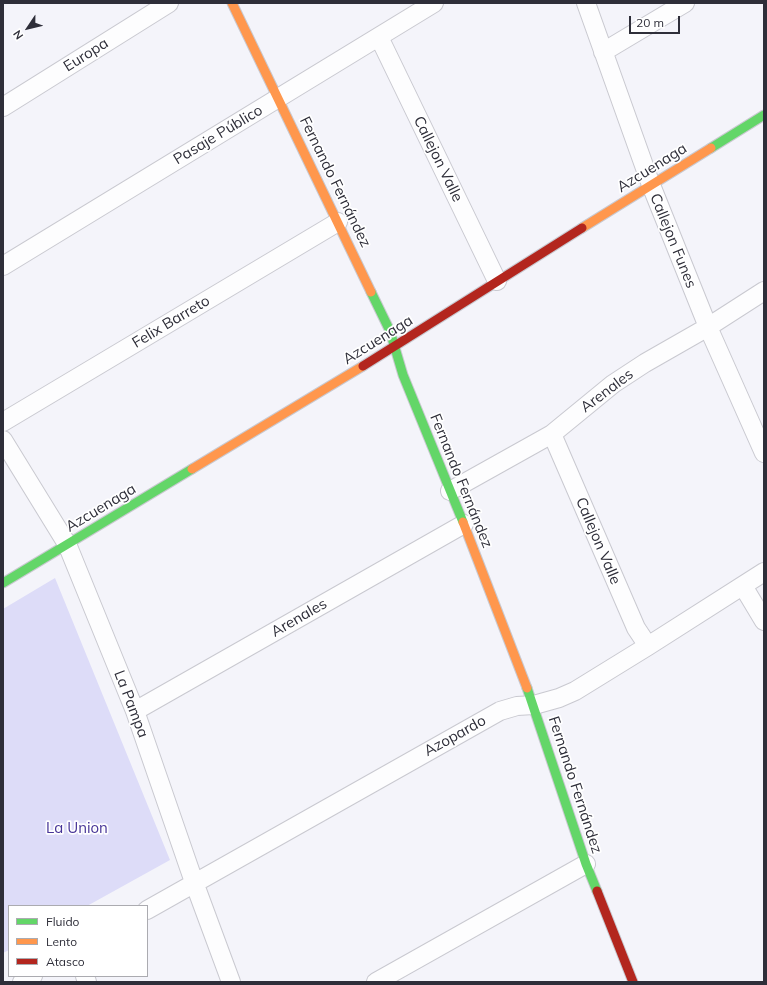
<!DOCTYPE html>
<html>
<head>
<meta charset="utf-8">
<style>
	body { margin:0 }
	#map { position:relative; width:767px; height:985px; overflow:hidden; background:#f4f4fa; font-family:Mulish,sans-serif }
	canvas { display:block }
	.frame { position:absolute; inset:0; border:4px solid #2e2e39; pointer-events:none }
	.legend { position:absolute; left:8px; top:905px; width:140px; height:72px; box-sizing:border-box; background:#fff; border:1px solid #ababb0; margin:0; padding:5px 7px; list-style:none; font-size:12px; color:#2e2e39 }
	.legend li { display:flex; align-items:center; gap:8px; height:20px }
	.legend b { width:20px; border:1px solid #ababb0 }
	.north { position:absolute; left:8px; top:8px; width:40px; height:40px; -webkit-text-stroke:3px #fff; paint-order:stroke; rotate:235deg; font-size:11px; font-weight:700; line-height:16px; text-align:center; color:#2e2e39 }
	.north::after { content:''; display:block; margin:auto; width:14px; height:18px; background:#2e2e39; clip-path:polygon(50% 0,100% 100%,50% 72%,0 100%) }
	.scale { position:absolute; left:629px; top:16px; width:51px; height:18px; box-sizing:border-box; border:2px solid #2e2e39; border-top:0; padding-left:5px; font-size:12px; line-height:14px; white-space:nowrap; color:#2e2e39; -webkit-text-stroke:3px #fff; paint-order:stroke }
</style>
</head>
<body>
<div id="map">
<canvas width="767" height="985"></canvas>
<div class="frame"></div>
<ul class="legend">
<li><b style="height:5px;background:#63d668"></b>Fluido</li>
<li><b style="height:5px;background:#ff974d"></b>Lento</li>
<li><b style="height:5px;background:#b3261e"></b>Atasco</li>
</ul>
<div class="north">N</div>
<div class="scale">20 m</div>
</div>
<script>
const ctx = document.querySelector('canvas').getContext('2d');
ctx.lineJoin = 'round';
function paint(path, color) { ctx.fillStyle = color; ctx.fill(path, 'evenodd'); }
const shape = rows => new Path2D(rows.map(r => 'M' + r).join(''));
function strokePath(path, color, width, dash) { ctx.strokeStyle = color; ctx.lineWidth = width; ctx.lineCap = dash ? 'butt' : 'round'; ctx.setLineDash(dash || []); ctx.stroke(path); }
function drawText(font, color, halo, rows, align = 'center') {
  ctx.font = font + ' Mulish,sans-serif'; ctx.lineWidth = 3.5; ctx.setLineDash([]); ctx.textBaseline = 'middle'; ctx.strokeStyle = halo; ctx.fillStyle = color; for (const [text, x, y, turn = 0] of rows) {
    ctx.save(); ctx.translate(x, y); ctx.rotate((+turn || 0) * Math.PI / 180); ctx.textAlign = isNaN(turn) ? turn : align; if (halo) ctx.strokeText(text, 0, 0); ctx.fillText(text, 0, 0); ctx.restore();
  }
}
const green = shape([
	[55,578,170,860,87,906,9,906,9,950,3,953,3,609]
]);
const street = shape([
	[586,3,651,185,708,327,764,453],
	[379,37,497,281],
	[603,52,685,3],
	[3,107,169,3],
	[3,266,434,3],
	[3,422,338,222],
	[552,434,636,628,648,646],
	[3,440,67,544,135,711,194,882,231,982],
	[450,491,552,434,613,384,645,363,708,327,764,291],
	[743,586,764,621],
	[135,711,464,524],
	[147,910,500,711,517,706,534,705,559,698,575,691,648,646,764,572],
	[85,976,87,982],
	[22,982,33,976],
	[376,982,586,864]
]);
const fast = shape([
	[711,148,764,115],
	[371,292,390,331,403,375,463,522],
	[3,583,192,469],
	[527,688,586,864,597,891]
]);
const slow = shape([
	[232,3,371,292],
	[582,228,711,148],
	[192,469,363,366],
	[463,522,527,688]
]);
const jam = shape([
	[363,366,582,228],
	[597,891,633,982]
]);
const streetNames = [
	["Europa",86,55,-32],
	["Pasaje Público",218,135,-31],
	["Callejon Valle",438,159,64],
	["Azcuenaga",652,168,-32],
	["Fernando Fernández",335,182,64],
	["Callejon Funes",673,241,68],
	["Felix Barreto",171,322,-31],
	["Azcuenaga",378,340,-32],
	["Arenales",607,391,-37],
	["Fernando Fernández",461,481,68],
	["Azcuenaga",101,508,-31],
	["Callejon Valle",598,541,67],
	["Arenales",299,618,-30],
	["La Pampa",131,704,69],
	["Azopardo",455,736,-29],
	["Fernando Fernández",575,785,72]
];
const parkNames = [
	["La Union",77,828]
];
paint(green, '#dddcf8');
strokePath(street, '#c9c9d0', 20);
strokePath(fast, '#c9c9d0', 11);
strokePath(slow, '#c9c9d0', 11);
strokePath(jam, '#c9c9d0', 11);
strokePath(street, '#fdfdfe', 18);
strokePath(fast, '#63d668', 9);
strokePath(slow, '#ff974d', 9);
strokePath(jam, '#b3261e', 9);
drawText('15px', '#2e2e39', '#fff', streetNames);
drawText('15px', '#463497', '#fff', parkNames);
</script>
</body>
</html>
